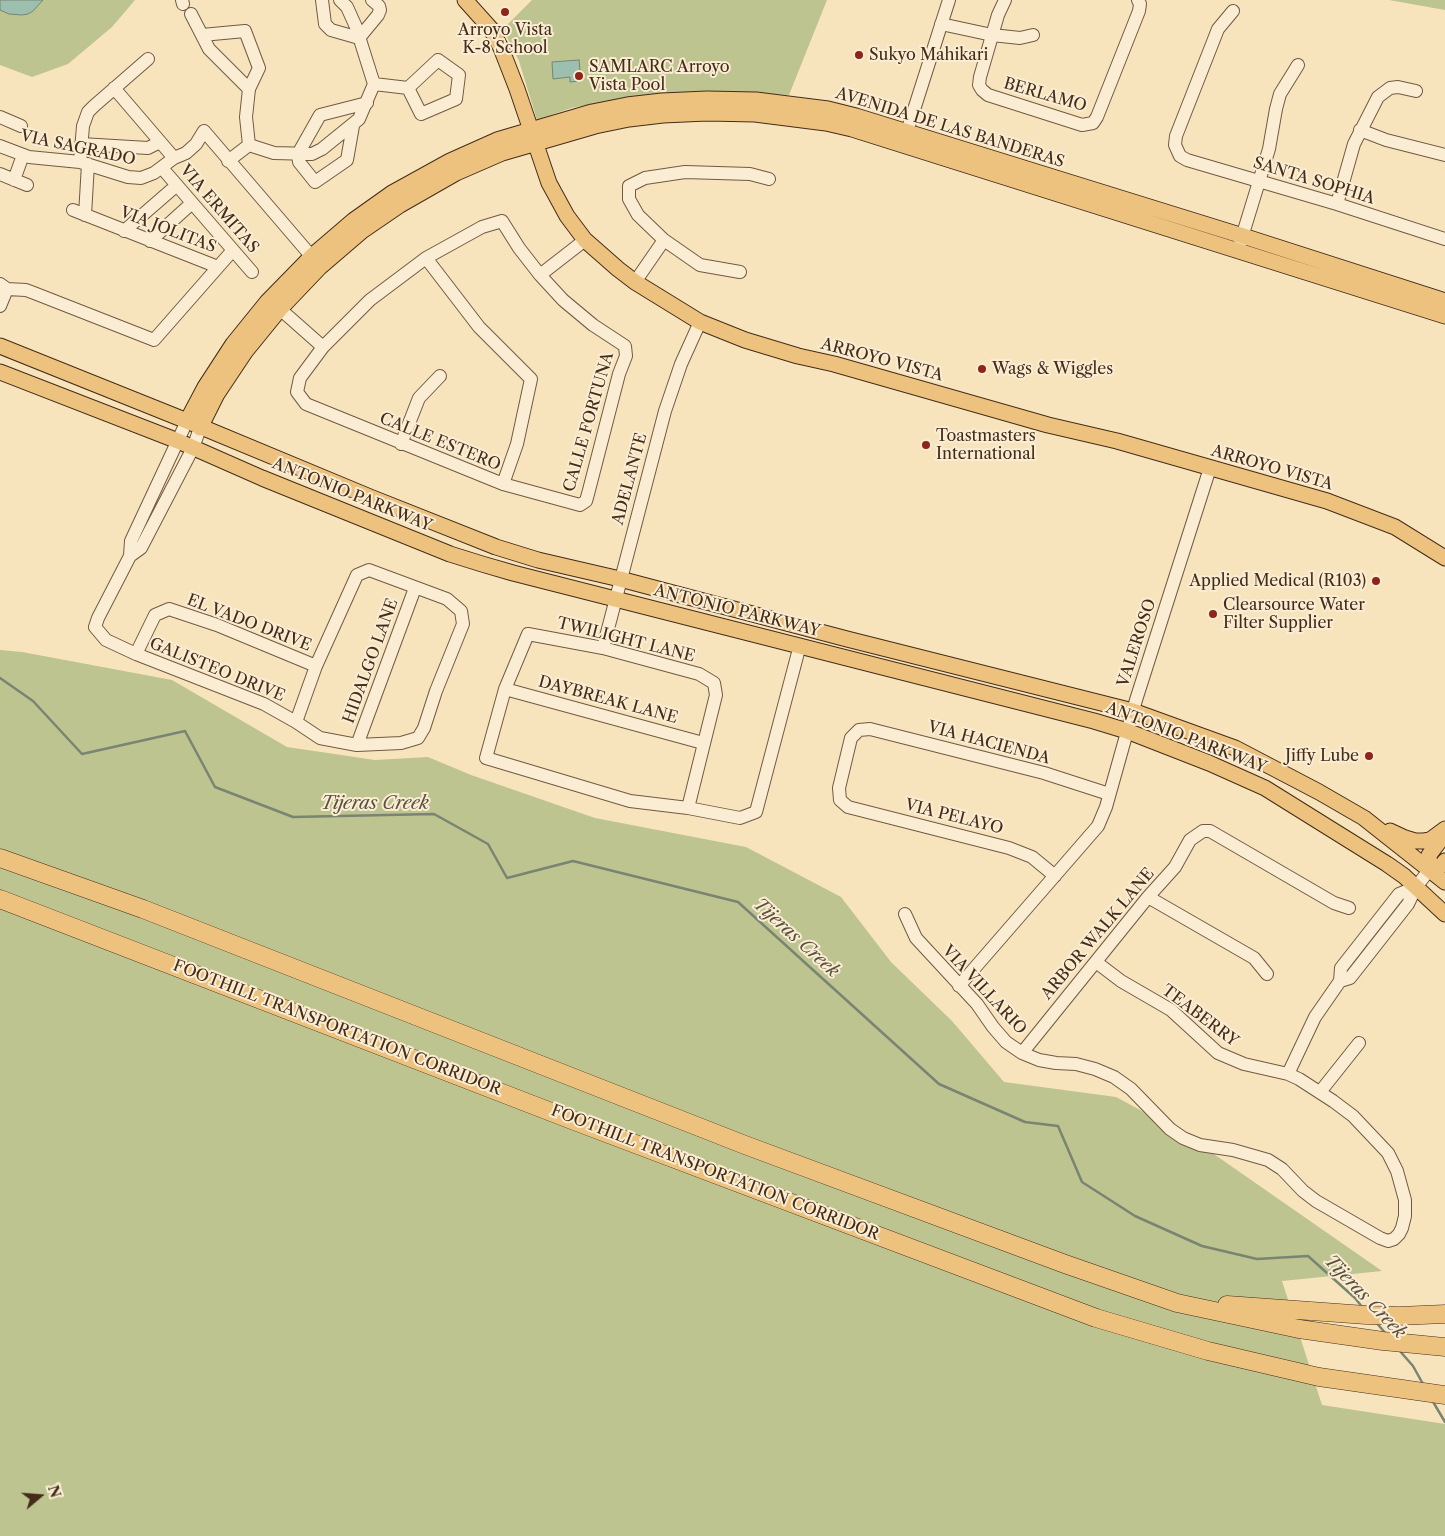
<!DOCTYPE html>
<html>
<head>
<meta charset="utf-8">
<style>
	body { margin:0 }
	#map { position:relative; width:1445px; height:1536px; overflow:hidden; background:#f7e4bd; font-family:"Libre Caslon Text",serif }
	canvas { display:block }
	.north { position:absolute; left:15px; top:1471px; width:50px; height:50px; -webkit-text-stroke:4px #faedd4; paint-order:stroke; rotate:72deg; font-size:14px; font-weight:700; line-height:20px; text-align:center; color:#442c19 }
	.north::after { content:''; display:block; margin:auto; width:18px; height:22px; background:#442c19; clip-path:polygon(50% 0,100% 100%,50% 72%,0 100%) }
</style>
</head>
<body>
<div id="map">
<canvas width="1445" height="1536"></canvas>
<div class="north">N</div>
</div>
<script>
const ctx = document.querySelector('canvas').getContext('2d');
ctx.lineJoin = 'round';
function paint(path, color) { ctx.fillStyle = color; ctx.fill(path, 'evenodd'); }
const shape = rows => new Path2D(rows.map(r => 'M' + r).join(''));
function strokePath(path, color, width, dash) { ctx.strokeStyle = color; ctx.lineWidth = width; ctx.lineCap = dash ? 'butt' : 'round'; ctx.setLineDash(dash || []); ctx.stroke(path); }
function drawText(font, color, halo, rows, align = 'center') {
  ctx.font = font + ' "Libre Caslon Text",serif'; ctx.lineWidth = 4; ctx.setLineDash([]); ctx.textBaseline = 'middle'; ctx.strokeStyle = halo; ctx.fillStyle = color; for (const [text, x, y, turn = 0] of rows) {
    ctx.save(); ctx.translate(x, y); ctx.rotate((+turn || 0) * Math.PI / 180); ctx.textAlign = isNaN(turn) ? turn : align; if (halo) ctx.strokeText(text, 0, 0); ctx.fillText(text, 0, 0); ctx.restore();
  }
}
const green = shape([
	[0,0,135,0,112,27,68,64,32,77,0,65],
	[532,0,827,0,789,95,709,91,665,94,615,100,571,108,537,120,519,61,503,29],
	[1389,0,1445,0,1445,10],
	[0,650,22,652,172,680,287,747,375,760,428,757,471,775,595,818,746,847,841,897,891,962,952,1021,1004,1082,1116,1097,1185,1134,1382,1271,1282,1281,1322,1405,1445,1424,1445,1536,0,1536]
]);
const water = shape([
	[0,0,43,0,33,11,28,14,22,15,9,14,0,10,0,0],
	[579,60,581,81,570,82,570,77,553,79,552,62,579,60]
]);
const stream = shape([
	[0,678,33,701,82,754,185,731,215,787,293,817,434,814,488,844,507,878,573,861,738,902,939,1084,1025,1122,1058,1126,1082,1182,1135,1216,1202,1246,1257,1259,1308,1256,1355,1298,1363,1308],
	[1375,1321,1386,1334],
	[1399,1350,1413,1366,1423,1384],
	[1432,1400,1445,1422]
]);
const minor = shape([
	[182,0,183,4],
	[322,0,325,24,331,30,359,38,378,15,380,10,379,6,372,0],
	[1005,0,998,15,980,77,979,85,982,90,988,95,1082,125,1093,123,1097,117,1139,11,1140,4,1138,0],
	[1233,11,1218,29,1176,136,1175,145,1180,156,1187,160,1337,204,1445,239],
	[191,14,209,49,249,89,246,117,249,145,274,153,312,154,322,149,359,119,374,84,356,27,347,7,340,0],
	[941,24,992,35,1020,38,1033,35],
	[202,35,245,31,259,68,249,89],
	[438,60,459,75,456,99,421,114,408,88,438,60],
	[374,84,408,88],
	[114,88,174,158],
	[0,117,21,126],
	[353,126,347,160,315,182,299,162,298,154,320,115,367,103],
	[1360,130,1386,140,1445,155],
	[204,131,318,264],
	[904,141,949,0],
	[81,144,148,148,160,142],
	[0,146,29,157,80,162,128,177,141,178,154,173,174,158,186,153,196,144,204,131],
	[228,161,249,145],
	[80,162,83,126,88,112,94,106,148,59],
	[162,168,252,272],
	[0,174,27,185],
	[14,180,23,155],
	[1337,204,1354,144,1378,97,1390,88,1398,87,1416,91],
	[73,210,218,267],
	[85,215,88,164],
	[502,221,519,248,540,275,563,300,593,325,625,346,626,356,619,374,588,494,586,501,580,505,503,484,306,404,297,392,300,378,323,347,370,300,426,258,482,227,502,221],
	[124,231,177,185],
	[150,241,192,203],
	[1238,250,1269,149,1276,109,1280,94,1298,65],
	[426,258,479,327,531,379,517,444,503,484],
	[740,272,700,265,664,240,638,215,629,199,629,186,645,178,685,172,750,174,769,179],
	[540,275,585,240],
	[635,282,664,240],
	[0,284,7,289,26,290,34,293,154,340,233,250],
	[0,306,7,289],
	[280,309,323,347],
	[187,421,131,541,130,556,98,618,95,627,106,640,136,654,264,704,296,722,320,738,357,745,401,743,418,738,424,728,436,691,463,624,461,611,447,599,369,570,357,575,316,666,296,722],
	[401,444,419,398,440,376],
	[130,556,141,548,193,448,200,428],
	[603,648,665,411,681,364,700,322],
	[136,654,155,615,169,609,217,625,316,666],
	[505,689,703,743],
	[357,745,415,588],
	[688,808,716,695,714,683,699,674,603,648,528,634,505,689,486,758,630,801,688,808,740,818,756,812,800,645],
	[1055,876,1032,857,1009,848,848,807,840,800,839,788,851,738,859,730,870,729,1044,773,1109,794],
	[1148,897,1254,958,1267,974],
	[905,914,916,938,977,1004,993,1027,1006,1042,1022,1053,1039,1060,1056,1063,1076,1064,1095,1069,1114,1077,1131,1089,1170,1129,1183,1138,1200,1145,1233,1150,1268,1160,1282,1169,1303,1191,1316,1201,1380,1238,1388,1241,1394,1239,1399,1234,1402,1228,1405,1216,1405,1200,1397,1171,1388,1153,1353,1116,1333,1101,1299,1079,1288,1074,1244,1064,1218,1053,1171,1010,1121,981,1096,962],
	[1340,981,1350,978,1408,904,1416,887,1430,869],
	[959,986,1098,826,1106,807,1136,700,1210,468],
	[1022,1053,1148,897,1175,867,1190,840,1203,831,1210,831,1334,903,1349,908],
	[1288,1074,1315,1017,1340,981,1341,968,1399,894,1416,887],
	[1320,1092,1359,1043]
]);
const major = shape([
	[465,0,491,29,501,48,517,89,549,183,567,216,585,240,618,269,635,282,700,322,745,340,798,356,834,364,1048,425,1117,441,1327,501,1395,527,1445,558],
	[0,346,187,421,370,497,496,547,538,560,620,579,847,639,1133,711,1235,748,1319,792,1364,818,1445,882],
	[0,372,178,441,262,478,450,554,482,564,513,573,1094,721,1127,731,1209,763,1265,788,1387,864,1404,876,1445,914],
	[187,421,205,387,233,344,267,302,312,256,354,220,392,193,450,161,497,140,592,112,627,105,662,101,707,99,756,100,828,109,856,116,1243,236,1445,301],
	[200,428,217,394,245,352,280,309,320,267,362,231,400,205,456,173,502,153,595,126,629,119,663,115,707,113,755,114,826,123,852,129,1445,316],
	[1390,831,1405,838,1415,841,1424,841,1430,840,1445,829],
	[1430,869,1429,855,1445,834],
	[1430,869,1442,865,1445,861]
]);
const highway = shape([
	[0,858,143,909,745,1145,1065,1264,1177,1303,1299,1329,1383,1341,1445,1347],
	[0,899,577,1122,1096,1318,1208,1351,1319,1377,1445,1395],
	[1227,1305,1366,1315,1399,1316,1445,1314]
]);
const markers = [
	[505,12,5,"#8f2418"],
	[859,55,5,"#8f2418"],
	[579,76,5,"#8f2418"],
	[982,369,5,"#8f2418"],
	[926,445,5,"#8f2418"],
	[1376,581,5,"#8f2418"],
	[1213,614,5,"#8f2418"],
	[1369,756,5,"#8f2418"]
];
const poiNames = [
	["Arroyo Vista",505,30,"center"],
	["K-8 School",505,48,"center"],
	["Sukyo Mahikari",869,55],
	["SAMLARC Arroyo",589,67],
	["Vista Pool",589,85],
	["Wags & Wiggles",992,369],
	["Toastmasters",936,436],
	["International",936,454],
	["Applied Medical (R103)",1366,581,"right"],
	["Clearsource Water",1223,605],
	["Filter Supplier",1223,623],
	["Jiffy Lube",1359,756,"right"]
];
const streetNames = [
	["BERLAMO",1045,95,16],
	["AVENIDA DE LAS BANDERAS",950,128,17],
	["VIA SAGRADO",78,148,12],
	["SANTA SOPHIA",1314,181,17],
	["VIA ERMITAS",219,209,49],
	["VIA JOLITAS",168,230,21],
	["ARROYO VISTA",882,360,15],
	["CALLE FORTUNA",589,422,-74],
	["CALLE ESTERO",440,442,22],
	["ARROYO VISTA",1272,468,16],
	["ADELANTE",630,479,-75],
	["ANTONIO PARKWAY",352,495,22],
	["ANTONIO PARKWAY",737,611,14],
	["EL VADO DRIVE",249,623,21],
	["TWILIGHT LANE",626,640,14],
	["VALEROSO",1137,643,-72],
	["HIDALGO LANE",371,661,-70],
	["GALISTEO DRIVE",217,670,22],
	["DAYBREAK LANE",608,700,15],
	["ANTONIO PARKWAY",1186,738,21],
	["VIA HACIENDA",989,743,15],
	["VIA PELAYO",954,817,14],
	["ARBOR WALK LANE",1098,934,-50],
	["VIA VILLARIO",984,990,47],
	["TEABERRY",1200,1016,37],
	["FOOTHILL TRANSPORTATION CORRIDOR",337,1028,21],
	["FOOTHILL TRANSPORTATION CORRIDOR",715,1173,21]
];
const waterNames = [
	["Tijeras Creek",375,804],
	["Tijeras Creek",796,938,42],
	["Tijeras Creek",1365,1297,46]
];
paint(green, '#bdc490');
paint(water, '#9dbfaf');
strokePath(water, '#798473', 1);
strokePath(stream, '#798473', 2.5);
strokePath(minor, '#715a42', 14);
strokePath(major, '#442c19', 17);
strokePath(highway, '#442c19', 19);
strokePath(minor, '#faedd4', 12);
strokePath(major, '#ecc27e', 15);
strokePath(highway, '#ecc27e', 18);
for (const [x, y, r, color] of markers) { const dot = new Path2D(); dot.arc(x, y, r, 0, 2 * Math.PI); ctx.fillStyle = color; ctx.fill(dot); strokePath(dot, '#faedd4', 2); }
drawText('16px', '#442c19', '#faedd4', poiNames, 'left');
drawText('16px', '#442c19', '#faedd4', streetNames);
drawText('italic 18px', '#5a513e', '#faedd4', waterNames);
</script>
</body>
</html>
